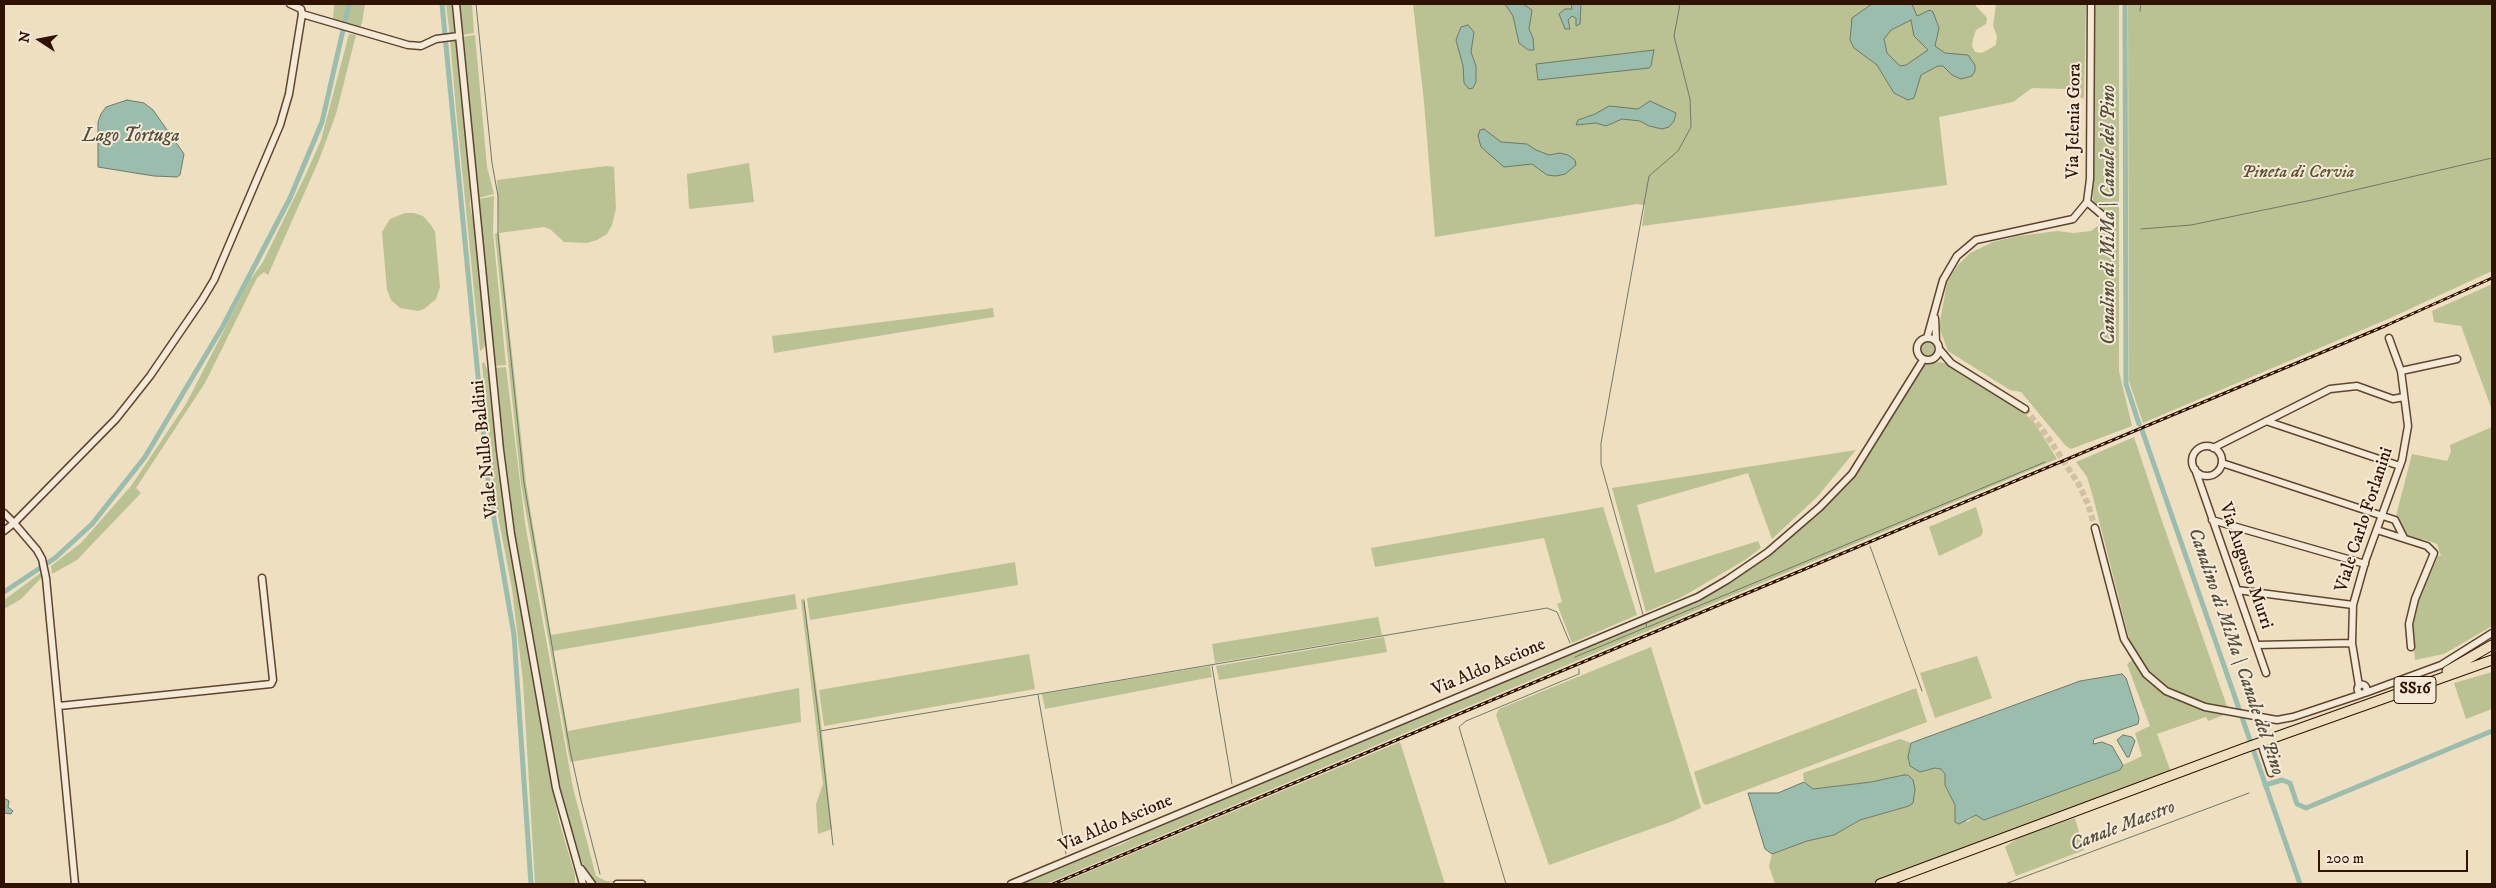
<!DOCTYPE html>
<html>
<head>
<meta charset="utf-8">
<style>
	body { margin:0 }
	#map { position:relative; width:2496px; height:888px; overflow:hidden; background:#eedfc1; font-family:"IM FELL DW Pica",serif }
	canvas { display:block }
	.frame { position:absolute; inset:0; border:5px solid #2f1200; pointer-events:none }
	.north { position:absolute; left:15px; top:15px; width:50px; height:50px; -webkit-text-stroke:4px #f4ead7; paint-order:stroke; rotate:281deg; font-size:14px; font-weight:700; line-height:20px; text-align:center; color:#2f1200 }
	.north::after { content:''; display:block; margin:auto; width:18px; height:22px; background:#2f1200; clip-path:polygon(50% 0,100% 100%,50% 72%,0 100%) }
	.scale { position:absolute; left:2318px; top:850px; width:150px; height:22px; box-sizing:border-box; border:2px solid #2f1200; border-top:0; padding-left:6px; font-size:15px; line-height:18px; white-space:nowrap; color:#2f1200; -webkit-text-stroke:4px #f4ead7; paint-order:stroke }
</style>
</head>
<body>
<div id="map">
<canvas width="2496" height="888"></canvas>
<div class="frame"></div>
<div class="north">N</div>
<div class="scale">200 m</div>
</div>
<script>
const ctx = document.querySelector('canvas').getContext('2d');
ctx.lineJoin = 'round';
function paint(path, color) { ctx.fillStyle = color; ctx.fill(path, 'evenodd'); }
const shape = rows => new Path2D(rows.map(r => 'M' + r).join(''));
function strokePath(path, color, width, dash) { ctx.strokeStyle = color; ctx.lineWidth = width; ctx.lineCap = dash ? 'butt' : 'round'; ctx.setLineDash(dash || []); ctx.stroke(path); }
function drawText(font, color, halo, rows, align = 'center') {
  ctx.font = font + ' "IM FELL DW Pica",serif'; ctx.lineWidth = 4; ctx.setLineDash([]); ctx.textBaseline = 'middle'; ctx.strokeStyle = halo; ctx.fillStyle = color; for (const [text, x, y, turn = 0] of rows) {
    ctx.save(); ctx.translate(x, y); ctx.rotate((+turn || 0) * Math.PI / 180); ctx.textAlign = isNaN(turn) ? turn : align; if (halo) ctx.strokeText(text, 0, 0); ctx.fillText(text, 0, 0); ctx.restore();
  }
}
const green = shape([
	[334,4,365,4,362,23,359,29,333,19],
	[446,4,454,4,456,31,450,36],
	[459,4,472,4,474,33,462,35],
	[1413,4,1976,4,1976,6,1987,18,1986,24,1976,30,1973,39,1972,46,1975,52,1982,53,1996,45,1997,36,1993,26,1996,4,2086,4,2084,99,2064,89,2032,88,2013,102,1939,117,1947,185,1642,226,1645,205,1637,204,1435,237,1424,102],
	[2095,4,2119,4,2119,371,2132,426,2071,449,2065,445,2021,392,2010,390,1948,351,1939,327,1947,283,1957,266,1970,253,1993,242,2019,236,2057,231,2074,233,2091,231,2107,219,2093,201],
	[2128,4,2492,4,2492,271,2388,319,2143,423,2129,381],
	[349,34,356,35,336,114,319,160,268,275,264,272,257,278,205,383,136,488,141,493,77,560,52,574,51,566,81,543,131,486,186,404,250,280,263,262,306,174,321,140],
	[475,35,487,167,494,194,478,198,462,37],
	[454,38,457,41,470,173,470,206,476,233,487,343,481,351,480,351,456,109,450,39],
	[749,163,754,202,689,209,687,174],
	[606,166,614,167,616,209,612,225,607,234,597,240,587,243,564,242,550,229,544,227,499,233,526,483,551,635,795,594,797,609,553,651,568,731,799,688,801,722,570,762,521,484,495,234,499,232,497,180],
	[494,196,493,232,506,365,494,366,478,199],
	[405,213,414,213,423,216,431,225,435,232,440,287,436,299,424,309,418,311,400,308,391,300,387,290,382,232,390,219],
	[2492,284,2492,410,2461,326,2434,322,2432,311],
	[993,308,994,317,774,353,772,336],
	'1919 349a9 9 0 1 1 18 0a9 9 0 1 1-18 0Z',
	[484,362,489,374,496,442,550,777,559,821,575,875,575,884,535,884,523,681,512,589,495,500,482,363],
	[1940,362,1947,364,2023,412,2034,422,2057,459,1046,884,1020,884,1097,852,1120,845,1164,823,1485,689,1541,668,1558,658,1712,592,1777,550,1822,510,1872,449,1919,369,1925,364],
	[506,367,525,523,573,788,596,876,606,881,616,881,603,884,593,883,587,876,575,843,554,764,515,541,503,453,494,368],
	[2492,427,2492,626,2444,654,2415,660,2412,624,2420,597,2438,556,2441,556,2437,544,2423,539,2421,544,2404,538,2395,520,2412,454,2447,461,2451,452,2450,445],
	[2134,437,2161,518,2228,709,2203,705,2164,686,2149,673,2130,642,2093,497,2087,477,2076,462],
	[1856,450,1817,497,1772,539,1748,473,1637,505,1655,573,1758,541,1761,548,1745,560,1682,597,1646,612,1612,488],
	[1603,507,1637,615,1572,643,1557,604,1562,602,1544,538,1375,567,1371,548],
	[1976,507,1983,531,1981,536,1939,556,1929,527],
	[1015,562,1018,585,810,620,807,598],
	[42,572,43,576,21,599,4,609,4,600],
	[804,598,820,713,832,829,818,834,816,804,823,784,801,600],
	[1378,617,1382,635,1215,663,1212,644],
	[1384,637,1387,652,1219,680,1216,666],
	[1651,647,1701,808,1673,821,1549,865,1496,715,1499,709],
	[1029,654,1035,689,824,726,819,690],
	[1977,656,1992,698,1935,718,1920,673],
	[2133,659,2145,679,2167,696,2224,715,2208,721,2206,717,2157,734,2171,772,1870,884,1775,884,1769,866,1772,854,1807,841,1834,835,1860,820,1909,806,1904,775,1871,782,1812,789,1804,781,1803,773,1900,739,1911,743,1908,761,1920,772,1935,768,1941,769,1945,774,1945,785,1955,805,1955,813,1968,822,1975,815,2120,770,2123,765,2142,756,2135,733,2150,726,2127,664],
	[1210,666,1212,677,1045,709,1042,694],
	[2492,672,2492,709,2466,719,2454,683],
	[1916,688,1927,722,1706,805,1703,803,1694,772],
	[1400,742,1445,884,1059,884],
	[2075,818,2084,850,2016,876,2005,847,2021,836]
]);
const water = shape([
	[1505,4,1523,4,1532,10,1529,29,1533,38,1534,50,1528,50,1519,43,1513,16,1505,4],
	[1571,4,1581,4,1580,24,1576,26,1576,18,1572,16,1568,20,1570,29,1565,29,1559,14,1565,9,1572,9,1571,4],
	[1872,4,1912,4,1917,16,1930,10,1933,12,1939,28,1935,46,1945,53,1968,55,1975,65,1975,71,1972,76,1961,79,1952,75,1943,66,1938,66,1921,75,1914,98,1908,100,1894,93,1877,65,1854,48,1850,40,1852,18,1872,4],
	[1911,20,1914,36,1928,50,1906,65,1900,66,1887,53,1884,39,1891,30,1911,20],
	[1468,25,1474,32,1471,52,1476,66,1476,82,1473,88,1469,89,1464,83,1463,66,1456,40,1461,27,1468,25],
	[1654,50,1651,66,1649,68,1538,80,1536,64,1654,50],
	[127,100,144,103,153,110,184,154,180,175,177,177,154,176,98,167,98,122,101,114,106,107,127,100],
	[1650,101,1676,113,1674,121,1669,127,1662,129,1649,126,1640,121,1622,119,1606,126,1596,123,1576,125,1578,120,1595,114,1609,106,1638,109,1650,101],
	[1484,129,1501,142,1527,144,1536,150,1549,155,1560,153,1568,155,1575,160,1576,165,1565,174,1556,176,1547,175,1532,164,1504,167,1481,147,1478,136,1480,130,1484,129],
	[2122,674,2126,678,2139,718,2138,724,2094,739,2093,744,2102,742,2112,746,2123,765,2120,770,1984,820,1976,815,1959,824,1955,822,1955,805,1945,785,1945,774,1941,769,1935,768,1920,772,1910,766,1908,757,1911,743,2080,681,2122,674],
	[2123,735,2132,737,2135,741,2129,757,2127,757,2117,740,2123,735],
	[1904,775,1908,775,1913,780,1915,789,1913,803,1909,806,1860,820,1834,835,1807,841,1772,854,1765,849,1748,793,1778,793,1804,782,1813,789,1871,782,1904,775],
	[4,798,9,801,8,807,13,811,11,814,4,813,4,798]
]);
const stream = shape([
	[476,4,492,163,498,196,498,235,524,483,570,750,581,800,600,874],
	[2140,11,2141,4],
	[2141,229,2191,225,2312,200,2492,158],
	[1870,546,1922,691],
	[804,601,820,730],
	[1644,618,1601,464,1601,443,1649,176,1678,151,1691,127,1690,99,1674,36,1680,4],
	[1648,627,2045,462],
	[1575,657,1647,627,1645,621],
	[1212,666,1232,784],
	[1038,695,1066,854],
	[833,845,820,731,1547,608,1557,612,1570,643],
	[1506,884,1459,727,1466,721,1579,674,1579,669],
	[2005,884,2249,793]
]);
const canal = shape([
	[442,4,489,490,514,635,531,884],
	[2125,4,2126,384,2139,424],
	[2142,430,2300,884],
	[4,592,55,558,92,524,145,457,223,326,290,198,322,122,349,4],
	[2265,785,2282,780,2290,783,2297,804,2306,808,2492,731]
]);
const minorTunnel = shape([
	[2025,409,2047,436,2078,483,2088,504,2095,528]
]);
const minor = shape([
	[290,4,301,9,302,14],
	[456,4,500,450,511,534,556,788,583,884],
	[2087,202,2107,219],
	[1935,318,1936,341],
	'1917 349a11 11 0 1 1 22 0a11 11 0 1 1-22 0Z',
	[1927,338,1943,280,1957,256,1976,240,2073,219,2087,202,2090,179,2091,4],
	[1939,349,1951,363,2025,409],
	[2401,371,2457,359],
	[2266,421,2400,466],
	'2192 461a15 15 0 1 1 30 0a15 15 0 1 1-30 0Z',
	[2213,448,2330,389,2357,386,2393,399,2404,397],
	[2222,463,2395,520,2404,538],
	[2195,469,2266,673],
	[4,513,14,523,4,531],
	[2212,520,2365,564],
	[2095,528,2124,639,2146,674,2166,691,2205,707,2277,720,2293,717,2362,694],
	[2377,530,2427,546,2434,553,2415,599,2409,624,2411,647],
	[2237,590,2353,605],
	[2257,645,2352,643],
	'2357.5 689a4.5 4.5 0 1 1 9 0a4.5 4.5 0 1 1-9 0Z',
	[2359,686,2352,643,2353,605,2366,559,2402,460,2408,426,2401,371,2389,338],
	[2365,693,2441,665,2492,633],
	[59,706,271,684,273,680,262,578],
	[2261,743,2271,773],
	[581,869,592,884],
	[75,884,46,578,42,559,37,550,14,523,116,419,150,376,202,300,214,280,280,125,289,94,302,14,408,45,421,46,436,39,459,36],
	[617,884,642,884],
	[1011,884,1698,597,1727,580,1768,552,1820,507,1852,474,1923,360]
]);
const major = shape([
	[2447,671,2492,645],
	[1880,884,2242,749,2492,660]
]);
const rail = shape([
	[1053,884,2385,326,2492,278]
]);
const shields = [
	[2415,690,42]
];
const shieldNames = [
	["SS16",2415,690]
];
const streetNames = [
	["Via Jelenia Gora",2075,121,-89],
	["Viale Nullo Baldini",486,449,-96],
	["Viale Carlo Forlanini",2365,520,-72],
	["Via Augusto Murri",2245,566,71],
	["Via Aldo Ascione",1489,668,-23],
	["Via Aldo Ascione",1116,824,-23]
];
const parkNames = [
	["Pineta di Cervia",2298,173]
];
const waterNames = [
	["Lago Tortuga",131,137],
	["Canalino di MiMa | Canale del Pino",2110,215,-90],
	["Canalino di MiMa | Canale del Pino",2235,652,71],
	["Canale Maestro",2123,827,-21]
];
paint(green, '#bac192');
paint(water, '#9bbdad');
strokePath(water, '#707968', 1);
strokePath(stream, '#707968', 1);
strokePath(canal, '#9bbdad', 5);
strokePath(minorTunnel, '#d1c0a4', 6, [6, 3]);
strokePath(minor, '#5f4530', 9);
strokePath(major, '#2f1200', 11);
strokePath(minor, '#f4ead7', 6);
strokePath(major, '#eedfc1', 9);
strokePath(rail, '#2f1200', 3);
strokePath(rail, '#f4ead7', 1, [4]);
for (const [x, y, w] of shields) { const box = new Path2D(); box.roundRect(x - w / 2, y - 13.5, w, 27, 4); ctx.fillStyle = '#f4ead7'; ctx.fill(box); strokePath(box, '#2f1200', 1); }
drawText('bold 16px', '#2f1200', null, shieldNames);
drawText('18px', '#2f1200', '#f4ead7', streetNames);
drawText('italic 18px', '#604f33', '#f4ead7', parkNames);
drawText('italic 19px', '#554e3d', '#f4ead7', waterNames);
</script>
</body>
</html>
